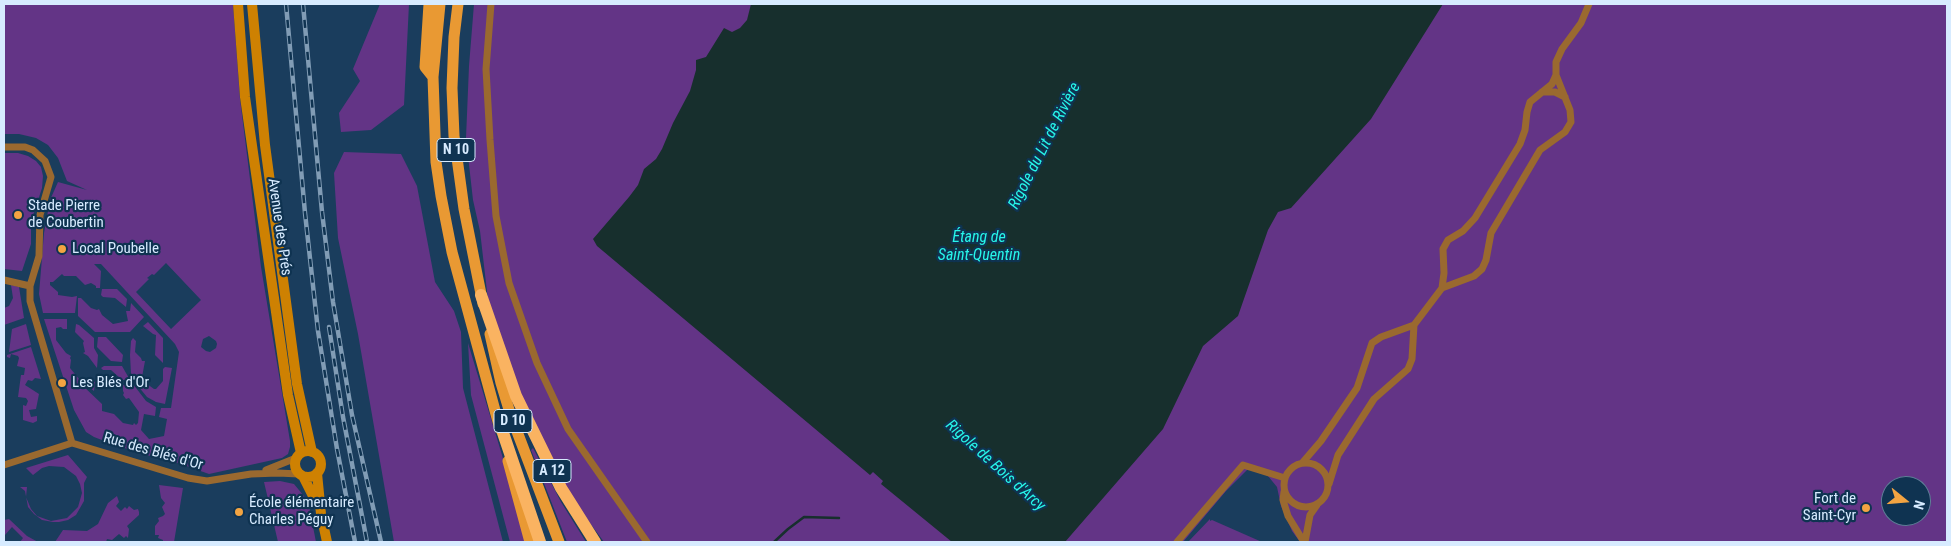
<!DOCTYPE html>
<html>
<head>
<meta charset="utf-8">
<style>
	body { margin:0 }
	#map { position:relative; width:1951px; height:546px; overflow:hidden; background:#1a3d5d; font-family:"Roboto Condensed",sans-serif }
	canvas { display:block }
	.frame { position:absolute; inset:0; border:5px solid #d7ebff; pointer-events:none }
	.north { position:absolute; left:1881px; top:476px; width:50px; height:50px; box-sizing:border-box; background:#0f3351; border:1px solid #5f7d97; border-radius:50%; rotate:107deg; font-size:14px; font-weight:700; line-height:20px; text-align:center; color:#d7ebff }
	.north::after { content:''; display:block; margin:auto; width:18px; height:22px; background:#f3a442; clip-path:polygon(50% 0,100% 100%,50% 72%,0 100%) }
</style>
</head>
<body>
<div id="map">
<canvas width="1951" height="546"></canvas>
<div class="frame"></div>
<div class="north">N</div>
</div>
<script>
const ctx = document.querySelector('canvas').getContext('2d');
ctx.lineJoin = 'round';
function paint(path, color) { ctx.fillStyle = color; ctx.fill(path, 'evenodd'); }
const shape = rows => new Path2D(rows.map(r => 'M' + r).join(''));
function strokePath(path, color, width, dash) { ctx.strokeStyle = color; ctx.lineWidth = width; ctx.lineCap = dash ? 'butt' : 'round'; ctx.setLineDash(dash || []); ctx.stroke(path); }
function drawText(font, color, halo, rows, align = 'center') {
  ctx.font = font + ' "Roboto Condensed",sans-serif'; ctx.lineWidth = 4.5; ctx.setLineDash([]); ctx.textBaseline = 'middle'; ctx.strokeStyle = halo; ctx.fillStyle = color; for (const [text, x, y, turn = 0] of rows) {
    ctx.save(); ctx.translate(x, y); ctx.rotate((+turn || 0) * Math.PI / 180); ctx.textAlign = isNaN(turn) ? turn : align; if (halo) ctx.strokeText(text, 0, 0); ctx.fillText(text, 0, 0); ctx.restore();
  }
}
const green = shape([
	[4,4,233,4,240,99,261,267,290,441,290,447,288,454,282,458,209,474,164,458,160,459,160,456,157,458,147,455,115,445,94,437,86,432,74,410,44,319,67,319,67,329,63,329,61,327,56,328,56,340,66,353,71,356,70,358,71,360,70,368,79,379,93,383,95,381,94,391,88,386,82,385,102,404,102,411,114,414,123,423,133,425,134,423,136,425,138,423,139,412,129,398,126,399,123,395,124,393,123,391,123,385,133,384,146,401,156,407,155,416,144,414,141,430,149,439,164,436,167,419,159,417,161,408,171,408,179,352,175,344,101,264,94,264,101,271,100,288,96,288,96,286,91,283,85,285,76,276,64,276,62,274,53,282,50,282,50,285,58,292,58,295,72,297,77,296,75,313,43,313,39,294,44,233,50,200,58,182,87,190,67,181,58,158,48,145,36,138,19,134,4,134],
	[166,263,201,300,171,329,136,292,149,279,147,278,152,274,154,275],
	[209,336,216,341,217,344,216,348,210,352,206,351,201,347,203,339],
	[380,4,409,4,404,105,371,130,341,132,339,113,360,81,353,69],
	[474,4,1947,4,1947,542,1300,542,1292,531,1281,506,1277,487,1268,476,1249,468,1226,491,1183,542,604,542,547,465,493,343,480,231,473,200,466,138,469,66],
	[1891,486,1921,486,1921,516,1891,516],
	[344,152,401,154,417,186,435,282,454,311,461,332,463,388,503,542,394,542,358,334,338,238,334,173],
	[4,153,18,153,28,156,36,161,41,167,43,176,42,188,31,222,31,244,22,271,4,269],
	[11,285,19,287,24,318,4,325,4,308,9,306,13,298],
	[102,289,117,289,127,299,126,307,115,298,103,297,101,295],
	[78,298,81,298,91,308,97,310,99,309,102,315,113,324,128,321,126,311,130,311,131,303,144,317,130,332,95,332,78,316],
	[148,322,163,338,163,363,155,355,156,335,153,334,143,326],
	[26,324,31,345,9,352,12,329],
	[76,324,79,325,94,338,94,348,98,355,97,368,88,356,83,353,85,352,83,343,84,341,75,332],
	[98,337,106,337,123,355,122,362,111,361,97,347],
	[133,338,136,341,135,352,141,358,142,361,145,361,142,377,143,381,154,389,156,389,163,381,163,369,165,367,172,368,165,404,156,402,147,397,138,386,131,374,130,355,131,341],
	[468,343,502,455,527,542,510,542,471,395],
	[31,347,41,379,35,378,32,381,28,380,25,385,39,394,36,409,29,410,31,417,37,416,37,421,33,423,23,420,23,405,26,406,28,401,26,398,18,397,21,375,24,375,25,368,17,366,19,358,18,356,11,354,10,358,7,357,7,355],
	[104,366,122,366,130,380,122,380,111,370,103,370,101,368],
	[533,448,561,502,586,542,567,542,531,450],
	[68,455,87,477,84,483,84,501,76,515,68,520,59,522,53,522,42,520,34,514,28,507,25,491,20,487,27,487,26,497,31,509,37,516,51,521,67,518,78,507,82,493,80,484,76,476,64,467,49,466,42,468,33,475,26,468],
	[280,481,294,484,308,501,316,542,278,542,264,482],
	[159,485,183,488,174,542,163,542,163,540,158,538,159,535,155,535,155,526,159,521,158,518,163,516,165,514,162,507,165,503,161,498],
	[117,496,119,502,116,506,121,511,125,507,127,509,129,506,134,510,138,509,139,512,139,515,127,526,129,529,128,538,126,536,124,538,119,534,112,540,107,539,106,542,55,542,63,530,87,531,98,524,108,503],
	[9,519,27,536,38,542,20,542,23,538,12,527,5,535,4,535,4,520],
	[1210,519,1210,521,1212,520,1262,542,1188,542]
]);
const water = shape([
	[751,4,1443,4,1371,119,1291,208,1278,212,1268,230,1238,316,1203,346,1163,429,1065,542,952,542,881,484,883,481,873,472,870,475,597,246,593,239,629,197,638,185,644,169,656,159,662,149,673,123,690,91,696,70,696,60,706,57,724,28,732,32,740,28,747,20]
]);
const stream = shape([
	[774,542,788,529,804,517,839,518]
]);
const minor = shape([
	[491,4,486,69,490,140,496,216,509,283,537,363,568,429,647,542],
	[1542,92,1555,92,1565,97],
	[4,147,25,147,33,150,45,161,51,177,40,215,39,256,30,286,30,301,72,443],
	[4,280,30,286],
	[1442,288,1444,273,1443,249,1448,240,1463,231,1475,218,1520,144,1525,130,1527,112,1530,102,1552,84,1556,75,1556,62,1562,49,1581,23,1589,4],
	[1303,462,1321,441,1357,388,1372,343,1381,337,1414,325],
	'1284 485a22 22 0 1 1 44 0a22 22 0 1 1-44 0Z',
	[4,465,72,443,188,478,207,481,251,474,278,473,299,474],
	[266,470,296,458],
	[1329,484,1338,455,1374,399,1408,369,1412,359,1414,325,1442,288,1474,276,1482,269,1486,260,1491,233,1540,150,1565,132,1571,122,1570,110,1556,75],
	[1284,492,1283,500,1288,516,1304,542],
	[1177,542,1243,465,1285,478],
	[1305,542,1310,515,1317,505]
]);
const secondary = shape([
	[238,4,245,97,288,395,301,453],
	[252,4,265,145,297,384,312,452],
	'295 464a13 13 0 1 1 26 0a13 13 0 1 1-26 0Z',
	[317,473,321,514,327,542],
	[303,476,317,504]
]);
const primary = shape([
	[429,4,425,67,433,77],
	[440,4,433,77,436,162,441,196,452,252,500,429],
	[458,4,454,37,452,88,454,136,464,209,483,304],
	[490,334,501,383,510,413,559,542],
	[508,461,530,542]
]);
const motorway = shape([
	[481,295,516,396,561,488,595,542],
	[499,421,540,542]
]);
const rail = shape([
	[286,4,305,213,318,331,337,449,355,542],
	[303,4,322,212,333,302,352,415,381,542],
	[329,327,343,417,367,542]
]);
const markers = [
	[18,215,5,"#f3a442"],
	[62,249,5,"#f3a442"],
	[62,383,5,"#f3a442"],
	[1866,508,5,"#f3a442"],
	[239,512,5,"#f3a442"]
];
const shields = [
	[456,150,38],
	[513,421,38],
	[552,471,38]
];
const shieldNames = [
	["N 10",456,150],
	["D 10",513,421],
	["A 12",552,471]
];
const poiNames = [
	["Stade Pierre",28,206],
	["de Coubertin",28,223],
	["Local Poubelle",72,249],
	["Les Blés d'Or",72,383],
	["Fort de",1856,499,"right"],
	["Saint-Cyr",1856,516,"right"],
	["École élémentaire",249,503],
	["Charles Péguy",249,520]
];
const streetNames = [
	["Avenue des Prés",279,227,82],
	["Rue des Blés d'Or",153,452,16]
];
const waterNames = [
	["Rigole du Lit de Rivière",1045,146,-63],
	["Étang de",979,238],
	["Saint-Quentin",979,256],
	["Rigole de Bois d'Arcy",995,466,42]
];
paint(green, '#633486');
paint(water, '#172f2d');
strokePath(stream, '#172f2d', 2.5);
strokePath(minor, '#9a692f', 7);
strokePath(secondary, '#ce8102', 10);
strokePath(primary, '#e99933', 11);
strokePath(motorway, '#fab361', 12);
strokePath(rail, '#819cb5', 4.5);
strokePath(rail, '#0f3351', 2.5, [8]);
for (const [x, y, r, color] of markers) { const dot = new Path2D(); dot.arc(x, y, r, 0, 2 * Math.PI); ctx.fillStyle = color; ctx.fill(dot); strokePath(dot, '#0f3351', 2); }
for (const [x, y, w] of shields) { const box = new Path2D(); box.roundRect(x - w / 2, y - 11.5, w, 23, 4); ctx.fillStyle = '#0f3351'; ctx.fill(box); strokePath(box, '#d7ebff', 1); }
drawText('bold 14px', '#d7ebff', null, shieldNames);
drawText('15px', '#d7ebff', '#0f3351', poiNames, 'left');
drawText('15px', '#d7ebff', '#0f3351', streetNames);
drawText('italic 16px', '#27f6ea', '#0f3351', waterNames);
</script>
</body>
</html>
